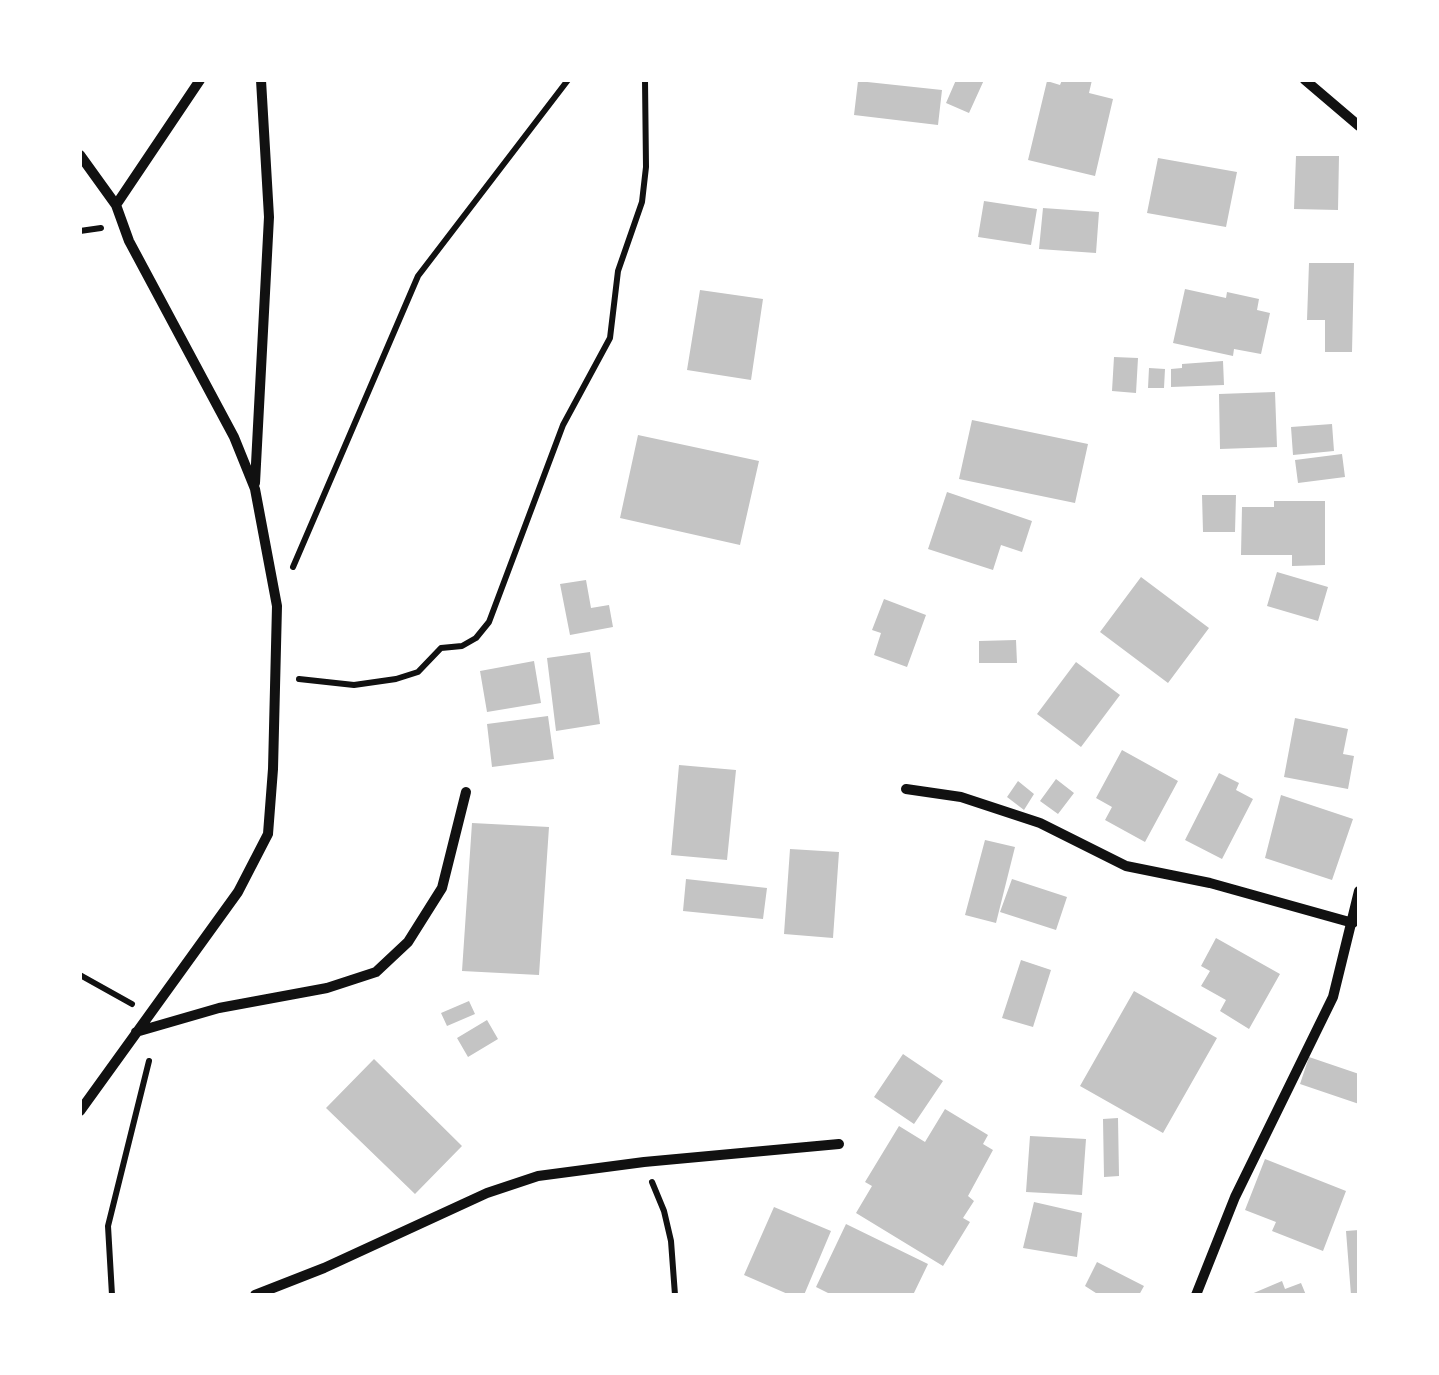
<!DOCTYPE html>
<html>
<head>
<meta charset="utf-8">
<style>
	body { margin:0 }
	#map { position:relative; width:1439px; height:1375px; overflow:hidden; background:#fff; font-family:Figtree,sans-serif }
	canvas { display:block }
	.frame { position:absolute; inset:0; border:82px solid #fff; pointer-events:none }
</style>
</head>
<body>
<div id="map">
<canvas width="1439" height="1375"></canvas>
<div class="frame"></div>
</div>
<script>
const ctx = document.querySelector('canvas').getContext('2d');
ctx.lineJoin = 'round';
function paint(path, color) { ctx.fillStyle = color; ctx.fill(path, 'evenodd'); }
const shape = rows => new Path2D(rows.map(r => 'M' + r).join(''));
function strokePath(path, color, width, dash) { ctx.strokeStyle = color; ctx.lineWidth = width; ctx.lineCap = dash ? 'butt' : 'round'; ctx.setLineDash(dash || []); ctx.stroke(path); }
const building = shape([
	[956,80,984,80,969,113,946,103],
	[1062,80,1092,80,1089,93,1113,99,1095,176,1028,160,1047,81,1060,85],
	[858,81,942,90,938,125,854,115],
	[1296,156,1339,156,1338,210,1294,209],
	[1158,158,1237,172,1226,227,1147,213],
	[984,201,1037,209,1031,245,978,237],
	[1043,208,1099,212,1096,253,1039,249],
	[1309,263,1354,263,1352,352,1325,352,1325,320,1307,320],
	[1185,289,1226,298,1227,292,1259,299,1257,310,1270,313,1261,354,1234,349,1233,356,1173,343],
	[700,290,763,299,751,380,687,370],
	[1114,357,1138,358,1136,393,1112,391],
	[1223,361,1224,385,1171,387,1171,369,1182,368,1182,364],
	[1149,368,1165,369,1164,388,1148,388],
	[1275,392,1277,447,1220,449,1219,394],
	[972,420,1088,444,1075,503,959,479],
	[1332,424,1334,451,1293,455,1291,427],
	[638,435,759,461,740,545,620,518],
	[1342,454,1345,477,1298,483,1295,460],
	[947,492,1032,521,1022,552,1001,545,993,570,928,549],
	[1202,495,1236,495,1235,532,1203,532],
	[1274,501,1325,501,1325,565,1292,566,1292,555,1241,555,1242,507,1274,507],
	[1277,572,1328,587,1318,621,1267,606],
	[1141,577,1209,628,1168,683,1100,632],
	[586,580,591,608,609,605,613,627,570,635,560,584],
	[884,599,926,615,907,667,874,655,881,633,872,630],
	[1016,640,1017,663,979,663,979,641],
	[590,652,600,724,556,731,547,658],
	[534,661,541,703,487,712,480,671],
	[1076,662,1120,695,1081,747,1037,714],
	[548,716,554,759,492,767,487,724],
	[1295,718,1348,729,1343,754,1354,756,1348,789,1284,777],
	[1122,750,1178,781,1145,842,1105,820,1112,807,1096,798],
	[679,765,736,770,727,860,671,855],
	[1219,773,1239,783,1236,790,1253,799,1222,859,1185,840],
	[1056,779,1074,793,1058,814,1040,801],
	[1018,781,1034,794,1024,810,1007,797],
	[1281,795,1353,819,1332,880,1265,858],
	[472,823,549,827,539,975,462,971],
	[985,840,1015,847,996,923,965,915],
	[790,849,839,852,833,938,784,934],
	[686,879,767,888,763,919,683,911],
	[1012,879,1067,897,1056,930,1000,912],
	[1216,938,1280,974,1249,1029,1220,1011,1226,1000,1201,986,1210,971,1201,966],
	[1021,960,1051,970,1033,1027,1002,1018],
	[1134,991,1217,1038,1163,1133,1080,1086],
	[469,1001,475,1014,447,1026,441,1013],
	[487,1020,498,1039,468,1057,457,1038],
	[903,1054,943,1081,914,1124,874,1097],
	[1309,1057,1359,1074,1359,1104,1300,1084],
	[374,1059,462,1146,415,1194,326,1108],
	[945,1109,988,1135,983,1144,993,1150,968,1196,974,1201,963,1218,970,1222,943,1266,856,1213,872,1186,865,1182,899,1126,925,1142],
	[1118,1118,1119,1176,1104,1177,1103,1119],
	[1030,1136,1086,1139,1082,1195,1026,1192],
	[1265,1159,1346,1191,1323,1251,1272,1231,1276,1222,1245,1210],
	[1034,1202,1082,1213,1077,1257,1023,1248],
	[774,1207,831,1231,804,1295,790,1295,744,1275],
	[846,1224,928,1264,913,1295,832,1295,816,1287],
	[1359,1230,1359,1295,1351,1295,1346,1231],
	[1097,1262,1144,1286,1139,1295,1099,1295,1085,1286],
	[1282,1281,1285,1289,1301,1283,1306,1295,1249,1295]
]);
const path = shape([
	[80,231,101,228],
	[293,567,418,276,568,80],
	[299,679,354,685,396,679,418,672,441,648,462,646,476,638,489,622,563,425,610,338,618,271,642,202,646,167,645,80],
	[80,975,132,1004],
	[652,1182,664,1211,671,1241,675,1295],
	[112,1295,108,1226,149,1061]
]);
const minor = shape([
	[1305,80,1359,126],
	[80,155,116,205,129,241,234,437,255,489,277,606,273,769,268,834,238,892,80,1111],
	[116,205,200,80],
	[255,483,269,217,261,80],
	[906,789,961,797,1040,823,1126,866,1210,883,1353,923],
	[136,1032,219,1008,327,988,376,972,408,942,442,888,466,792],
	[255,1295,324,1268,487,1193,538,1176,644,1162,839,1144],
	[1196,1295,1235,1197,1333,997,1359,891]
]);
paint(building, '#c4c4c4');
strokePath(path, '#111', 6);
strokePath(minor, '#111', 10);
</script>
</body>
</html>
